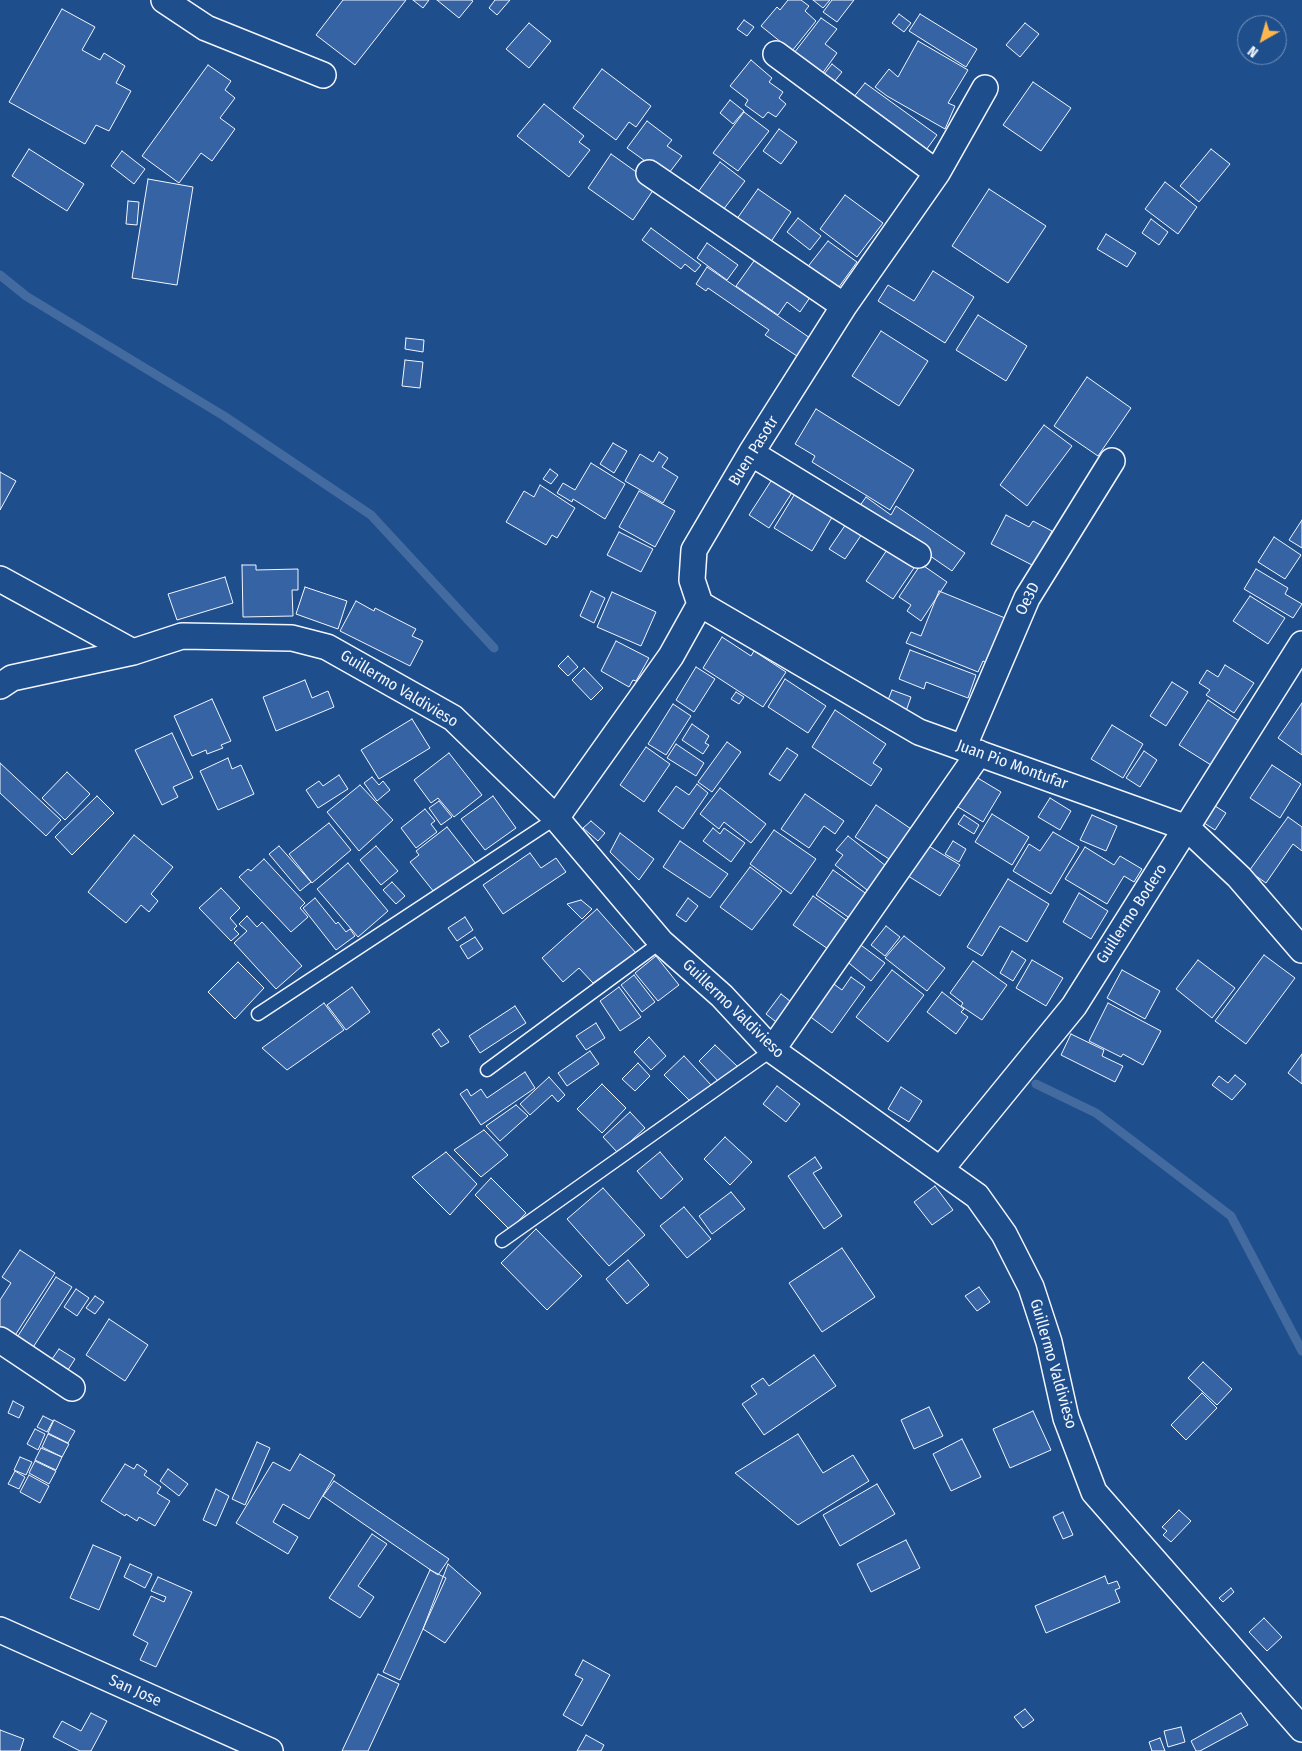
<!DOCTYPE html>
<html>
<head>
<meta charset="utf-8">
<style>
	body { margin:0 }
	#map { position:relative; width:1302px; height:1751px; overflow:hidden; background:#1f4e8c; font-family:"Fira Sans Condensed",sans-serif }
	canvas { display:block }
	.north { position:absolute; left:1237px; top:15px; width:50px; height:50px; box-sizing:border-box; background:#1f4e8c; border:1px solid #7391ba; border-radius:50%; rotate:218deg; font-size:14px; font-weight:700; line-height:20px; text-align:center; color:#f2f6ff }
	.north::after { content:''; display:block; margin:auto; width:18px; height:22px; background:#ffb74d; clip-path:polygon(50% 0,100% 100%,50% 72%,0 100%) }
</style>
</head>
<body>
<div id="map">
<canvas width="1302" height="1751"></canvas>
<div class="north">N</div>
</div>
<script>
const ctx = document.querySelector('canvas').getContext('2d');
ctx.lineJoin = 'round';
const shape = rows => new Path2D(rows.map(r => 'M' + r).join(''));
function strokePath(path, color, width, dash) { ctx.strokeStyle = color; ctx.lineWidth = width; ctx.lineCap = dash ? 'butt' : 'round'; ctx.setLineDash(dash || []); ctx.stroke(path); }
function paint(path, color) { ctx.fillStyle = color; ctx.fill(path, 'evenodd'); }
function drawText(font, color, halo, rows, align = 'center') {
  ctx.font = font + ' "Fira Sans Condensed",sans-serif'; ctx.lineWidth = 4; ctx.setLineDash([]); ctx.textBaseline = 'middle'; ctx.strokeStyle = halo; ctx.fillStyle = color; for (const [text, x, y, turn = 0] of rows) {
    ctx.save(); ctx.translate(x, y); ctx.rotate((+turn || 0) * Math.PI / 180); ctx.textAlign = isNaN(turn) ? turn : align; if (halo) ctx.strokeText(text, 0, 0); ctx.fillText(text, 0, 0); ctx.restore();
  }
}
const stream = shape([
	[0,275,26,296,224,416,371,515,494,648],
	[1036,1084,1096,1113,1231,1216,1302,1351]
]);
const building = shape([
	[343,0,406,0,355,65,316,35,343,0],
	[413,0,429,0,423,8,413,0],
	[437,0,471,0,473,1,459,18,437,0],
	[495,0,510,0,497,15,489,8,495,0],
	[788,0,801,0,809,6,805,11,816,21,792,51,761,26,777,7,780,10,788,0],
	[813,0,830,0,823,8,813,0],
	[832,0,854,0,837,22,823,12,832,0],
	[62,9,95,27,82,50,100,60,104,53,125,66,116,83,131,91,109,131,96,125,85,144,9,102,62,9],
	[899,14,911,23,904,32,892,23,899,14],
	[920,14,977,49,966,67,909,31,920,14],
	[821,18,837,29,825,44,837,53,822,74,794,53,821,18],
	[744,20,754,27,747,36,737,29,744,20],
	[529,23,551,41,529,68,506,49,529,23],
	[1025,23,1039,34,1020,57,1006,45,1025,23],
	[918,41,968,70,948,103,955,106,945,129,887,96,875,87,889,69,898,77,918,41],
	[751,60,772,78,769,82,783,92,779,98,786,104,776,117,768,112,763,118,745,105,748,100,730,86,751,60],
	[832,64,842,72,834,82,824,74,832,64],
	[208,65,231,81,225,90,235,98,220,118,235,129,212,161,201,153,179,183,142,156,208,65],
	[602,69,651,106,636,127,629,122,616,140,573,108,602,69],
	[1033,82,1071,108,1041,151,1003,125,1033,82],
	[865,83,937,135,926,150,853,98,865,83],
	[730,100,744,111,733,124,720,113,730,100],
	[544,104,584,136,579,142,590,150,569,177,517,136,544,104],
	[744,112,769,131,738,171,713,153,744,112],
	[647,121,672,140,667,146,682,156,669,173,652,166,627,148,647,121],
	[779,129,797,142,781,164,763,151,779,129],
	[29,149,84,184,67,211,12,176,29,149],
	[1211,149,1230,164,1199,202,1180,186,1211,149],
	[122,151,145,169,134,184,111,166,122,151],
	[611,154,656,186,633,220,588,188,611,154],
	[720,162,745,181,720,214,695,196,720,162],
	[148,179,193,187,177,285,132,278,148,179],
	[1165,182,1197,207,1178,234,1145,209,1165,182],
	[758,189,791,212,768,246,734,223,758,189],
	[989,189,1046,226,1008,283,952,246,989,189],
	[845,195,883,223,857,257,820,229,845,195],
	[128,201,139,202,137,225,126,224,128,201],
	[798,218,821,236,810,250,787,232,798,218],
	[1151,219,1168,232,1159,245,1142,233,1151,219],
	[651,228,701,265,695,272,685,264,681,269,642,240,651,228],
	[1106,234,1136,253,1127,267,1097,249,1106,234],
	[828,241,857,262,836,291,806,269,828,241],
	[707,243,738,265,727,280,697,258,707,243],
	[759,254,813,293,800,312,787,302,778,315,736,286,759,254],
	[707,267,810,338,797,356,765,335,769,330,708,288,706,291,696,284,707,267],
	[933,271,974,297,945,343,878,301,888,285,914,301,933,271],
	[978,315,1027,346,1006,381,956,350,978,315],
	[881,331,928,361,899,406,852,376,881,331],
	[406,338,424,340,423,352,405,349,406,338],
	[405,360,423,362,420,388,402,386,405,360],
	[1087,377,1131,408,1098,456,1054,426,1087,377],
	[816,409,914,470,890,510,812,462,815,456,795,444,816,409],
	[1044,425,1072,446,1027,506,1000,485,1044,425],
	[613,443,627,451,614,473,600,464,613,443],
	[659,452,668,458,662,467,678,477,663,503,625,481,640,454,653,462,659,452],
	[591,463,625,484,605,519,573,499,572,502,557,493,563,483,575,490,591,463],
	[550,469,558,475,551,484,543,479,550,469],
	[0,472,16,481,0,510,0,472],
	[773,478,793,491,769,528,749,515,773,478],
	[540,485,575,508,557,538,552,535,546,545,506,522,524,491,534,497,540,485],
	[639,491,675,511,655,547,619,527,639,491],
	[796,492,834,514,812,551,774,528,796,492],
	[866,497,891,515,896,506,965,553,952,571,859,507,866,497],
	[1006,515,1029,527,1033,521,1052,531,1034,566,991,544,1006,515],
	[1302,520,1302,548,1289,540,1302,520],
	[846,524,862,534,845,559,829,549,846,524],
	[619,532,653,549,641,572,607,555,619,532],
	[1274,537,1301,555,1285,579,1258,562,1274,537],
	[889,547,916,565,893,599,866,581,889,547],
	[921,564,947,582,921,621,907,611,911,605,899,597,921,564],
	[242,565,256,565,256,570,298,569,298,590,292,590,293,616,243,617,242,565],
	[1256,569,1288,588,1285,594,1302,604,1293,618,1244,589,1256,569],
	[225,577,233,603,177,620,168,594,225,577],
	[305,587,347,601,338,629,296,614,305,587],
	[591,591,605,598,594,623,580,616,591,591],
	[939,591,1005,618,987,663,983,661,978,672,906,643,911,632,921,636,939,591],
	[612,592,656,612,641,646,597,627,612,592],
	[1250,596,1285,618,1268,644,1233,621,1250,596],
	[356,601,374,611,375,608,416,629,412,636,423,641,410,666,340,631,356,601],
	[722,637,751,656,754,651,786,672,763,707,703,668,722,637],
	[616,641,649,658,636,681,633,680,629,687,601,671,616,641],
	[910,650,976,675,968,698,926,682,924,689,899,679,910,650],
	[568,656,578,667,568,676,558,666,568,656],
	[1225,665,1254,683,1234,713,1206,695,1210,690,1199,683,1207,670,1218,677,1225,665],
	[696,667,715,679,694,712,676,700,696,667],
	[584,668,603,688,591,700,572,680,584,668],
	[785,679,826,706,808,733,768,707,785,679],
	[305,680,312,698,328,691,334,707,276,731,263,697,305,680],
	[1172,682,1188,692,1166,726,1150,716,1172,682],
	[892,690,911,697,905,714,886,705,892,690],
	[736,692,744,697,739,704,731,699,736,692],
	[212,699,231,741,221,745,223,748,207,754,206,750,192,756,174,716,212,699],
	[1208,700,1239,721,1211,765,1179,745,1208,700],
	[1302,703,1302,755,1278,738,1302,703],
	[673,704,691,716,666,755,648,744,673,704],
	[835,710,886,744,873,763,882,769,871,786,812,747,835,710],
	[412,719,430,748,379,779,361,750,412,719],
	[692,724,709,736,705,743,709,745,703,754,682,740,692,724],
	[1112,725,1143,744,1123,778,1091,759,1112,725],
	[172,733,193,778,173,787,178,797,162,805,135,750,172,733],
	[727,742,741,752,712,792,698,782,727,742],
	[676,744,704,763,696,776,667,758,676,744],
	[646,747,670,764,644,802,620,785,646,747],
	[787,748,798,755,780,781,769,774,787,748],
	[1144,751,1157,760,1140,787,1126,778,1144,751],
	[449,753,482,795,454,817,438,798,431,803,414,780,449,753],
	[228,758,232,769,241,765,254,794,218,810,200,771,228,758],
	[0,763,61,820,46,836,0,793,0,763],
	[1272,765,1301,784,1280,818,1250,798,1272,765],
	[67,772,90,794,65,820,42,798,67,772],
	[971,774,1001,792,983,822,953,804,971,774],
	[339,775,348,789,318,808,306,790,319,781,323,786,339,775],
	[372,777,379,785,383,781,390,790,377,801,364,783,372,777],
	[697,784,708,793,683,829,658,811,676,786,689,795,697,784],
	[360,785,393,820,359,851,327,812,360,785],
	[720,788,766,824,751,843,724,822,719,829,700,814,720,788],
	[805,794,844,821,835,834,824,826,809,848,781,829,805,794],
	[97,796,114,813,72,855,55,837,97,796],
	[493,796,516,828,485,850,461,819,493,796],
	[1050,798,1071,811,1060,830,1038,817,1050,798],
	[439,801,452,817,441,825,429,808,439,801],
	[1212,804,1226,813,1215,830,1201,821,1212,804],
	[876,805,920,835,900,866,855,837,876,805],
	[425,809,435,821,431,824,437,832,416,848,401,828,425,809],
	[992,814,1029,837,1012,865,975,842,992,814],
	[964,815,979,825,974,834,958,824,964,815],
	[1092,815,1117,826,1106,851,1080,840,1092,815],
	[1288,817,1302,827,1302,851,1293,844,1266,883,1249,871,1288,817],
	[591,821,605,833,598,841,583,828,591,821],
	[329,823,351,850,312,883,289,854,329,823],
	[447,827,476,864,434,892,410,862,419,855,416,851,447,827],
	[713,828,720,834,724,828,745,843,731,862,703,841,713,828],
	[774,830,816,859,791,894,750,864,774,830],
	[1053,832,1079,847,1051,894,1013,871,1029,844,1040,851,1053,832],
	[620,833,654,859,639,880,610,852,620,833],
	[134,835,173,867,151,894,158,901,149,912,141,905,126,923,88,892,134,835],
	[848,836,886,866,871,893,835,865,843,855,836,850,848,836],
	[680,841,728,874,710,898,663,867,680,841],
	[953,841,966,849,959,862,945,854,953,841],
	[924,843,960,865,940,896,905,874,924,843],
	[279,846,311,882,300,891,269,854,279,846],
	[376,846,398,871,381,885,360,860,376,846],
	[1085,847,1114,865,1120,856,1142,869,1134,882,1124,876,1107,904,1065,879,1085,847],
	[530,853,541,868,556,858,566,872,503,914,483,885,530,853],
	[264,859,305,903,300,908,308,917,291,932,239,877,248,869,251,871,264,859],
	[348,863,388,911,358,937,317,889,348,863],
	[750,867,782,891,752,930,720,907,750,867],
	[833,870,868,895,851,919,816,895,833,870],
	[1008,879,1049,904,1027,942,1000,926,982,956,967,947,1008,879],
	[392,882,405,896,396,904,383,890,392,882],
	[221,888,240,908,230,918,237,926,234,929,239,934,231,941,199,908,221,888],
	[1079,893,1108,911,1091,939,1063,922,1079,893],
	[813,896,849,922,834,953,793,925,813,896],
	[315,898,336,924,338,922,346,932,350,929,355,936,336,950,303,908,315,898],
	[688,898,698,906,686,922,676,915,688,898],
	[581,900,592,909,582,919,567,904,581,900],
	[597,909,636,953,593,983,579,968,563,982,542,958,597,909],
	[247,916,257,927,262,922,302,966,276,989,234,943,247,931,239,924,247,916],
	[465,917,473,930,457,941,448,928,465,917],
	[886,926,900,937,885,956,871,945,886,926],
	[904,936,945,968,927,991,885,958,904,936],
	[475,937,483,949,468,959,460,946,475,937],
	[858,943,885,963,871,981,845,960,858,943],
	[1012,951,1026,960,1013,981,1000,973,1012,951],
	[1264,955,1295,978,1246,1044,1215,1021,1264,955],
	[656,956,679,985,658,1001,635,973,656,956],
	[1032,960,1063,978,1046,1006,1016,988,1032,960],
	[1198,960,1235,988,1212,1018,1176,989,1198,960],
	[973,961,1007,985,982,1020,961,1006,963,1003,950,993,973,961],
	[238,962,264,988,235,1019,208,992,238,962],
	[892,970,924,995,888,1042,856,1017,892,970],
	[1122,970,1160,991,1145,1019,1107,998,1122,970],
	[634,975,655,1002,642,1012,621,985,634,975],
	[851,977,865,987,832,1033,804,1012,827,979,842,990,851,977],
	[352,987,370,1012,346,1030,327,1005,352,987],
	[619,987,641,1017,620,1031,600,1001,619,987],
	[942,992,964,1009,961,1012,968,1017,956,1034,927,1012,942,992],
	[781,994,795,1005,780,1025,766,1014,781,994],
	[324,1003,344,1030,287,1070,262,1048,324,1003],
	[1108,1003,1161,1031,1143,1065,1123,1054,1121,1057,1089,1041,1108,1003],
	[515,1006,526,1023,480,1053,469,1036,515,1006],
	[596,1023,605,1038,586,1050,576,1036,596,1023],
	[439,1029,449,1042,441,1047,432,1034,439,1029],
	[1071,1034,1104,1050,1102,1056,1123,1066,1115,1082,1061,1055,1071,1034],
	[649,1037,666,1056,651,1070,634,1052,649,1037],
	[715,1045,738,1067,721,1084,699,1061,715,1045],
	[590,1051,599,1064,567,1086,558,1073,590,1051],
	[1302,1054,1302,1084,1288,1073,1302,1054],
	[684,1056,711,1085,692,1103,664,1075,684,1056],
	[638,1063,650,1076,635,1091,622,1079,638,1063],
	[525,1072,535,1088,481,1125,460,1094,467,1089,471,1096,481,1089,487,1098,525,1072],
	[1235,1075,1246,1084,1232,1100,1212,1085,1219,1076,1228,1083,1235,1075],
	[549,1077,565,1095,558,1102,552,1095,530,1115,520,1104,549,1077],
	[602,1084,626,1108,602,1133,577,1109,602,1084],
	[777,1086,800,1104,786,1122,763,1104,777,1086],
	[901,1087,922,1101,909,1122,888,1109,901,1087],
	[516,1105,528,1116,500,1141,486,1126,516,1105],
	[630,1112,645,1128,618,1153,603,1137,630,1112],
	[484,1130,508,1155,481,1177,454,1150,484,1130],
	[725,1137,752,1162,730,1185,704,1159,725,1137],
	[446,1152,477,1184,450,1215,412,1177,446,1152],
	[660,1152,683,1179,661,1199,637,1171,660,1152],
	[815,1157,822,1168,813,1173,842,1216,824,1229,788,1176,815,1157],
	[491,1178,526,1213,510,1230,475,1195,491,1178],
	[935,1186,953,1210,932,1225,914,1202,935,1186],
	[603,1188,645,1235,609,1266,567,1219,603,1188],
	[731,1192,745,1209,712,1234,699,1216,731,1192],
	[684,1207,711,1239,687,1258,660,1226,684,1207],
	[536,1229,582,1276,547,1310,501,1263,536,1229],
	[842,1248,875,1297,822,1332,789,1283,842,1248],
	[20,1250,55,1273,14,1337,0,1329,0,1300,11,1283,2,1277,20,1250],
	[628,1260,649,1285,627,1304,606,1279,628,1260],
	[56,1277,72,1287,32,1349,16,1339,56,1277],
	[979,1287,990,1302,977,1311,965,1296,979,1287],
	[76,1289,89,1298,77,1316,64,1307,76,1289],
	[95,1296,104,1302,95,1314,86,1308,95,1296],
	[109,1319,148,1345,125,1381,86,1355,109,1319],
	[59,1349,75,1359,66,1373,50,1362,59,1349],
	[814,1355,836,1386,764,1435,742,1404,757,1394,751,1386,763,1378,769,1386,814,1355],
	[1203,1362,1232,1389,1217,1405,1188,1378,1203,1362],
	[1202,1393,1217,1408,1186,1440,1171,1425,1202,1393],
	[13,1401,24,1407,19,1418,8,1413,13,1401],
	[929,1407,943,1436,914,1449,901,1420,929,1407],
	[1033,1411,1051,1450,1010,1468,993,1429,1033,1411],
	[43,1416,53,1421,47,1432,37,1427,43,1416],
	[54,1420,75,1431,68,1443,48,1433,54,1420],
	[35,1429,45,1434,38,1450,27,1444,35,1429],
	[48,1434,69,1444,62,1457,42,1447,48,1434],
	[798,1434,823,1473,853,1455,869,1481,798,1525,735,1473,798,1434],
	[962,1439,981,1477,951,1491,933,1454,962,1439],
	[257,1442,270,1448,245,1505,232,1499,257,1442],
	[41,1448,62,1457,56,1470,35,1460,41,1448],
	[300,1454,335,1475,309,1519,283,1504,273,1522,298,1537,288,1554,236,1523,273,1462,290,1471,300,1454],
	[20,1457,32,1462,26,1475,14,1470,20,1457],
	[35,1461,56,1471,49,1484,29,1473,35,1461],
	[125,1464,134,1469,137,1464,147,1471,144,1475,161,1487,157,1493,170,1501,155,1526,139,1517,137,1521,126,1514,125,1516,101,1501,125,1464],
	[168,1469,188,1484,179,1496,160,1481,168,1469],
	[15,1471,25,1477,19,1489,8,1484,15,1471],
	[29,1475,49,1486,40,1503,20,1492,29,1475],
	[334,1481,449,1559,438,1575,323,1496,334,1481],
	[877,1484,895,1514,840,1546,823,1515,877,1484],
	[216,1489,229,1496,216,1526,203,1520,216,1489],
	[1179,1510,1191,1521,1171,1542,1163,1535,1167,1531,1162,1527,1179,1510],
	[1063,1512,1073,1535,1063,1539,1053,1517,1063,1512],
	[372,1534,387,1544,358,1586,374,1597,360,1618,329,1598,372,1534],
	[906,1540,920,1568,871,1592,857,1564,906,1540],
	[93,1545,121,1557,99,1610,70,1598,93,1545],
	[130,1564,152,1574,145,1588,124,1577,130,1564],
	[448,1564,481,1593,445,1643,423,1629,448,1564],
	[430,1570,446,1578,400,1680,383,1672,430,1570],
	[1105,1576,1108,1584,1117,1581,1120,1588,1115,1590,1120,1602,1046,1633,1035,1606,1105,1576],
	[158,1577,192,1592,156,1667,140,1660,148,1643,133,1635,151,1596,164,1602,166,1597,151,1591,158,1577],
	[1231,1588,1234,1592,1223,1602,1219,1598,1231,1588],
	[1264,1618,1282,1637,1267,1651,1249,1632,1264,1618],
	[583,1660,610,1675,582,1726,563,1715,583,1679,575,1675,583,1660],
	[378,1674,399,1684,368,1751,342,1751,378,1674],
	[1025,1709,1034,1720,1023,1728,1014,1717,1025,1709],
	[91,1713,107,1721,91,1751,80,1751,53,1737,62,1721,81,1731,91,1713],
	[1241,1713,1248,1725,1200,1751,1196,1751,1191,1741,1241,1713],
	[1181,1727,1185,1742,1168,1747,1164,1731,1181,1727],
	[0,1730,24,1739,20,1751,0,1751,0,1730],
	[586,1735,604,1745,601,1751,577,1751,586,1735],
	[1160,1738,1165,1751,1152,1751,1149,1742,1160,1738]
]);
const lane = shape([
	[258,1014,556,818],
	[487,1070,661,942],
	[502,1241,772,1050]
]);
const street = shape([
	[164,0,206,28,323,75],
	[776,54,937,173],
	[649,173,844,306],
	[751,453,918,555],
	[0,579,133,652],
	[700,604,919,732,1187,828,1239,877,1302,950],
	[0,686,12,678,133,652,182,636,292,638,327,647,453,718,556,818,661,942,722,996,772,1050,977,1196,1004,1234,1031,1287,1049,1342,1066,1418,1094,1492,1302,1729],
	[963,748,1027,598,1112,461],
	[556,818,671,656,700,604,692,580,694,550,751,453,844,306,937,173,985,88],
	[772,1050,979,753],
	[941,1169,1074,1006,1302,644],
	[0,1340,72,1388],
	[0,1630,270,1751]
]);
const streetNames = [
	["Buen Pasotr",754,451,-58],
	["Oe3D",1028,599,-63],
	["Guillermo Valdivieso",399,689,31],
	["Juan Pio Montufar",1012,765,20],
	["Guillermo Bodero",1132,914,-57],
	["Guillermo Valdivieso",733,1009,44],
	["Guillermo Valdivieso",1053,1364,74],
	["San Jose",135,1691,24]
];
strokePath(stream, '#446ba0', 9);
paint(building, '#3563a3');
strokePath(building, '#f2f6ff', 1);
strokePath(lane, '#f2f6ff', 15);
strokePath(street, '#f2f6ff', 28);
strokePath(lane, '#1f4e8c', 12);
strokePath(street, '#1f4e8c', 25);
drawText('16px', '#f2f6ff', '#1f4e8c', streetNames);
</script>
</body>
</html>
